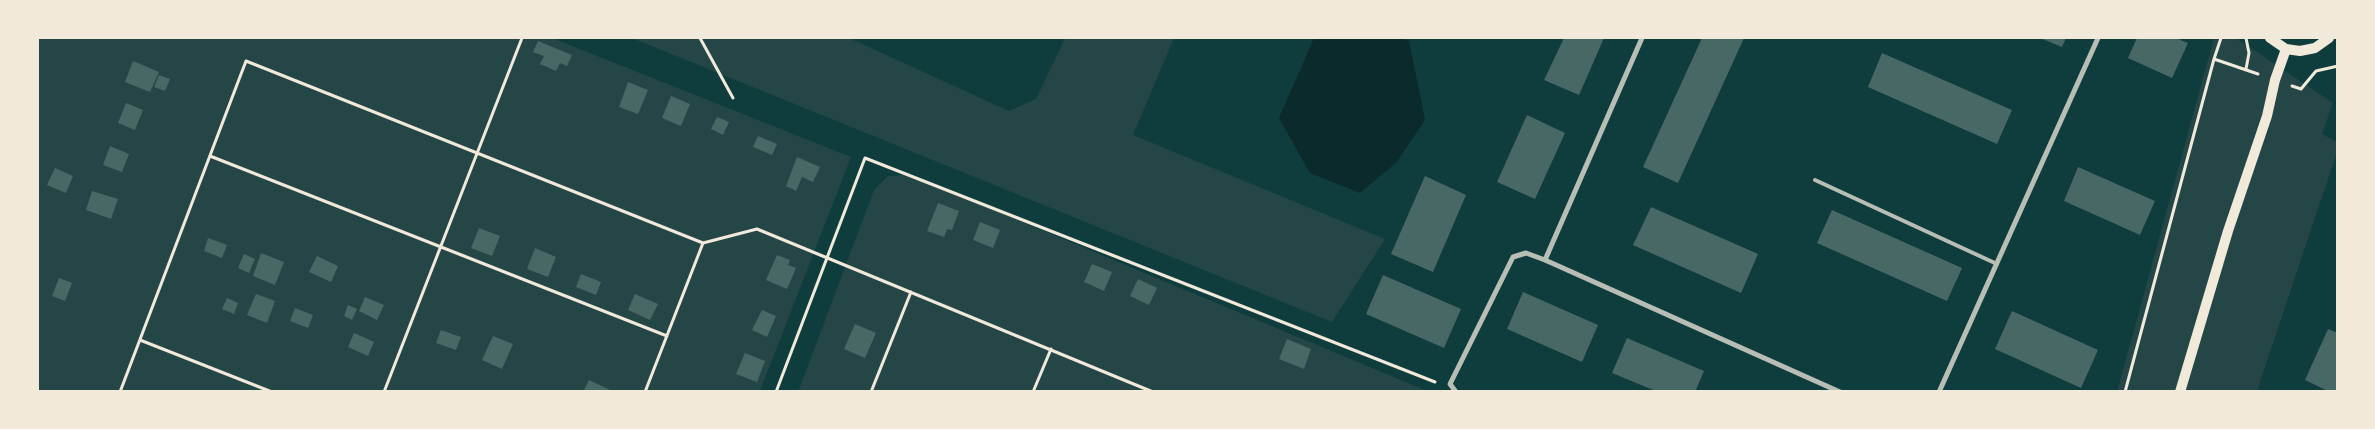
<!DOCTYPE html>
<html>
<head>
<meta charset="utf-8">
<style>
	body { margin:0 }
	#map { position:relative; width:2375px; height:429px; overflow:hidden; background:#0f3d3e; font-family:Cabin,sans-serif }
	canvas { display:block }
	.frame { position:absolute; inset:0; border:39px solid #f1e9da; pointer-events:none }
</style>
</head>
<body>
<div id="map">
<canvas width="2375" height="429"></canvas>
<div class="frame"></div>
</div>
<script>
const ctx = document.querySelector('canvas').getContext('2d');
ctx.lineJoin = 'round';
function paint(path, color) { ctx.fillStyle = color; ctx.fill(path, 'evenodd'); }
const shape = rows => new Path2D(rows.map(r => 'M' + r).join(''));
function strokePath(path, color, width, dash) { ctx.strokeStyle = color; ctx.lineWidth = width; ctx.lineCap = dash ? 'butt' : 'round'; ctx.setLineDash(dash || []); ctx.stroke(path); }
const green = shape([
	[38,38,552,38,851,157,760,391,38,391],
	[632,38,849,38,1009,111,1036,99,1065,38,1174,38,1133,135,1385,239,1332,322],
	[2214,38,2236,38,2333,103,2322,134,2337,142,2337,152,2257,391,2117,392],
	[903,175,970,200,1427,391,798,392,874,190,888,176]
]);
const water = shape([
	[1314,38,1401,38,1409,41,1425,120,1396,163,1360,193,1310,173,1279,118]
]);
const building = shape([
	[1564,38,1604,38,1579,95,1544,80],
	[1702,38,1744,38,1678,183,1643,167],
	[2040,38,2066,38,2062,47],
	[2137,38,2176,38,2188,43,2172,78,2128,58],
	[538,41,572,55,567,66,560,63,556,71,540,64,544,56,533,52],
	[1882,53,2012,110,1997,144,1868,87],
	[133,61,159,72,150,92,125,82],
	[159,75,170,79,165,91,154,87],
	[628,82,648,90,638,114,619,107],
	[671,96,690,104,681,126,662,118],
	[126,103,143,110,135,130,118,123],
	[1527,115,1565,133,1535,199,1497,182],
	[717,117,729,122,723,135,711,129],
	[758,136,777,144,772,155,753,147],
	[110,146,129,154,122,172,103,165],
	[797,157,820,167,813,182,802,177,796,191,786,186],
	[2078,167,2155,201,2140,235,2064,201],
	[55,168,73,176,66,193,47,185],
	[1425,176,1466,195,1433,272,1391,254],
	[92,191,118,199,111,219,86,210],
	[938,203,959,211,952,230,947,229,944,237,927,231],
	[1651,207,1758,254,1741,293,1633,245],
	[1832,210,1962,268,1947,301,1817,243],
	[980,222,1000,230,993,248,973,240],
	[479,228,500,236,492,256,471,248],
	[208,238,227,245,222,258,204,251],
	[535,248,556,257,548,277,527,269],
	[261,253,284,262,275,285,253,276],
	[244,254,255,259,249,273,238,268],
	[777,255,790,260,788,265,796,268,787,289,766,280],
	[317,256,338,266,331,282,309,272],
	[1092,264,1112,272,1104,291,1084,282],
	[581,274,601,282,596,295,576,287],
	[1383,275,1461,309,1444,348,1366,314],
	[59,278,72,283,65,301,52,296],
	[1138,279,1157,288,1149,305,1130,296],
	[1523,292,1598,325,1582,362,1507,329],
	[256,294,275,301,267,323,247,315],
	[635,294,658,304,650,320,628,310],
	[365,297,384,305,377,320,359,311],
	[227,298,238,303,234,314,222,309],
	[348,305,357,309,352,320,344,316],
	[295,308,313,315,308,328,290,321],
	[762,310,776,316,767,337,752,330],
	[2012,311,2098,350,2081,388,1995,349],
	[855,324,876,333,865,358,844,349],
	[2328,329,2338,333,2338,392,2330,392,2305,380],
	[441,330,461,337,456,350,436,343],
	[354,333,374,342,368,356,348,347],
	[493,336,513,344,502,369,482,360],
	[1627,338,1704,371,1695,392,1658,392,1612,373],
	[1287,339,1311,349,1304,369,1279,359],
	[745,353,765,361,757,382,736,374],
	[589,380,610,390,609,392,583,392]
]);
const path = shape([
	[700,38,733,98],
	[2214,59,2258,74],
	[2246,69,2249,53,2246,38],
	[2292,86,2301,89,2316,71,2338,66],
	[210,156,667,336],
	[703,243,757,229,1153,392],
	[140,340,272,392],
	[120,392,246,61,703,243,645,392],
	[384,392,522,38],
	[776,392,865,158,1435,382],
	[871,392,911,292],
	[1033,392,1051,349],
	[2125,392,2214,59,2221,38]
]);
const service = shape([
	[1815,180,1997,264]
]);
const minor = shape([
	[1642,38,1545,260,1840,392],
	[1456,392,1450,384,1513,257,1526,253,1545,260],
	[1939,392,2098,38]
]);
const secondary = shape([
	[2270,38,2286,49,2300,51,2315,48,2329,38],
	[2180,392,2228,231,2267,116,2275,80,2286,49]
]);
paint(green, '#244646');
paint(water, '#0a2a2b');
paint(building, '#486865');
strokePath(path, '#f1e9da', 3);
strokePath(service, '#b8beb3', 4);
strokePath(minor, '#b8beb3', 5);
strokePath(secondary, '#f1e9da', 10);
</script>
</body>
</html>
